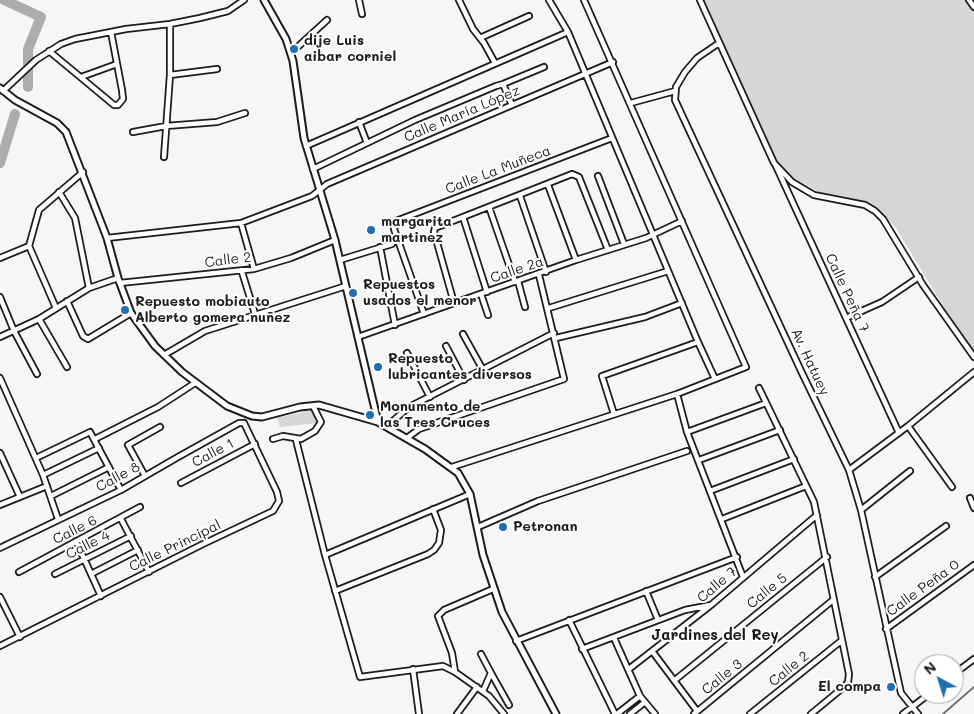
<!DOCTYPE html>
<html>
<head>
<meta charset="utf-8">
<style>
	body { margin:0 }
	#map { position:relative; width:974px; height:714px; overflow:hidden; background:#f6f6f6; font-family:Mali,sans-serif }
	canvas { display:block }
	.north { position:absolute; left:914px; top:654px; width:50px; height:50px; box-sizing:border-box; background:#fff; border:1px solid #a4a4a4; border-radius:50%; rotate:320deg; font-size:14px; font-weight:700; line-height:20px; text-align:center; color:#1c1c1c }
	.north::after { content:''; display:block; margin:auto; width:18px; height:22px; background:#1f6fb2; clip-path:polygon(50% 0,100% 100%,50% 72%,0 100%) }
</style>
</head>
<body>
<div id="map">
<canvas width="974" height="714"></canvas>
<div class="north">N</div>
</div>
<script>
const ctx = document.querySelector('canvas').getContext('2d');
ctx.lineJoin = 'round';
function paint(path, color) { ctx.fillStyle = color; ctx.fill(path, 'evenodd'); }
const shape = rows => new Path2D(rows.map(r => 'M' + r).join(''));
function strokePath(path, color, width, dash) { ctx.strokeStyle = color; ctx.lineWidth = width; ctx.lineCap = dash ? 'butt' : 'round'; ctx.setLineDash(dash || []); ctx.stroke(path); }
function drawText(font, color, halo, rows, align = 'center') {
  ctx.font = font + ' Mali,sans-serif'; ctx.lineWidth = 4; ctx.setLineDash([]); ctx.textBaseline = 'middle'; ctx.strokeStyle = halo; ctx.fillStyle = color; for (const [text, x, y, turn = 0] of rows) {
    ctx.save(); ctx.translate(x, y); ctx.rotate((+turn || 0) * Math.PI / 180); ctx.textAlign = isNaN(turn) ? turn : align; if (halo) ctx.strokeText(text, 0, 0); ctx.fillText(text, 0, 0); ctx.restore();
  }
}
const green = shape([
	[701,0,974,0,974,353,957,329,896,228,877,208,858,200,821,193,793,178,777,161],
	[312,410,317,423,280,427,277,418]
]);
const stream = shape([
	[943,714,974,687]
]);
const river = shape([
	[4,0,41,17,28,49,28,64],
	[28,69,28,87],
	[0,163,15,114]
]);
const minor = shape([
	[359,0,362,14],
	[459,0,473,29,484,43,495,63],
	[549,0,568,32,698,342,715,379],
	[700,0,774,163,792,182,814,195,865,205,875,211,883,219,923,285,974,357],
	[969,0,974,7],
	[480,38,529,16],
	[719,43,697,58,685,72,676,87,675,100,802,373,849,470,861,510,901,693,918,714],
	[49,51,114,105,118,105,123,99,122,90,111,32],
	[291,53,327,20],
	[170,75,217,69],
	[81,77,117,64],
	[503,84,544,67],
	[3,91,36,60,61,44,75,39,126,29,170,24,200,18,228,11,244,0],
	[631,103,675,91],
	[359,122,367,143],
	[133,132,166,126,217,122,245,113],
	[306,146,568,32],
	[164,157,170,75,170,24],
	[776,166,899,433],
	[313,169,415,120,496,86,503,84,512,105],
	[598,176,624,244],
	[548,185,576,260],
	[59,192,75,218,89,288],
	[520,196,546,272],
	[489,207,515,282],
	[463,217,487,292],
	[241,223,254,269],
	[107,238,241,223,312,196,327,184,613,62],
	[380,247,395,325],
	[0,258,29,246],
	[340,260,392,244,397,237],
	[242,272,255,314],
	[518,281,525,307],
	[120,283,254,269,291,258,335,240],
	[481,294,488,315],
	[0,297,14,331,37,374],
	[67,301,83,336,88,339,131,313],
	[454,303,434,232,435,228,572,174,579,177,608,250],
	[56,308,29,246,39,210,83,172],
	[549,308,668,271],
	[424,314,394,229,396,221,612,138],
	[846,318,882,302,919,277],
	[39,319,67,367],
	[463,334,483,370],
	[0,337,39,319,89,288,118,278],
	[358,337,576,260,646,238,682,221],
	[556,338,645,317,682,303],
	[446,346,464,380],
	[407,353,430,397],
	[164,355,205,331,346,286],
	[0,378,43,475,58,519],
	[759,388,814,502,849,674,848,682,845,686,811,714],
	[677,394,687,432,743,577],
	[614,414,602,376,698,342],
	[387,426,409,407,554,333],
	[908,426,952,487],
	[687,432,766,403],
	[407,438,419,429,564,379,539,275],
	[95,439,158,407,195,383],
	[273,439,283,436,301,439,315,431,321,422,313,406],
	[296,440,325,555,360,677,443,666,455,672,489,696,504,714],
	[0,453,20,497],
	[36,458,90,432,121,490],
	[699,460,780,430],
	[452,467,677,394,746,367,584,0],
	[849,470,908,426,974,372],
	[43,475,99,448],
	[145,476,128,445,160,427],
	[181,483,255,444],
	[710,491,794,459],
	[51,496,109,467],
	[970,498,974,508],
	[0,505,47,486],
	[861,510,910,471],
	[121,519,149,572],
	[722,519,806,486],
	[478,527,538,501,687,451],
	[76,541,101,596],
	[0,548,121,490,178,457,239,423,244,423],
	[325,555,470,494],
	[19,572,140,507],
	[55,574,131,536],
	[91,574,138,550],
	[875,577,946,526],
	[335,591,428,554,434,550,439,543,441,530,433,509],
	[646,591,658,620],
	[0,597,20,637],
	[569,620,615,714],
	[886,629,974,565],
	[614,638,640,696,655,714],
	[516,641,737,557],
	[0,646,203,544,273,511,279,501,277,492,244,423],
	[582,649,685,610,711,605],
	[652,651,697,711],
	[481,654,491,673,483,691],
	[413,669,419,714],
	[629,669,711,605,817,515],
	[455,672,452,653,438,616,444,610,493,589],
	[491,673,509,705],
	[954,674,974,659],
	[675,680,827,557],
	[457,714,477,687],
	[617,714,640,696],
	[630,714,645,702],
	[694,714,833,600],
	[750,714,841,641],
	[903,714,929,694]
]);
const tertiary = shape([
	[264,0,286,39,293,61,304,138,335,240,378,422],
	[0,88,15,100,57,123,66,132,107,238,118,278,131,313,155,346,182,372,227,406,252,416,262,417,300,407,319,405,378,422,425,449,458,473,470,494,483,555,502,612,556,714]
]);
const markers = [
	[294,49,5,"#1f6fb2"],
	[371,230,5,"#1f6fb2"],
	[353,293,5,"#1f6fb2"],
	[125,310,5,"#1f6fb2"],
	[378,367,5,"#1f6fb2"],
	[370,415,5,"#1f6fb2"],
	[503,527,5,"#1f6fb2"],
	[891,687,5,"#1f6fb2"]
];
const poiNames = [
	["dije Luis",304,41],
	["aibar corniel",304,57],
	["margarita",381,222],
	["martinez",381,238],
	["Repuestos",363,285],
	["usados el menor",363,301],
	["Repuesto mobiauto",135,302],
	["Alberto gomera nuñez",135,318],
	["Repuesto",388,359],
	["lubricantes diversos",388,375],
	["Monumento de",380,407],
	["las Tres Cruces",380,423],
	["Petronan",513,527],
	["El compa",881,687,"right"]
];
const streetNames = [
	["Calle María López",462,114,-23],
	["Calle La Muñeca",498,170,-21],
	["Calle 2",228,260,-7],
	["Calle 2a",517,270,-19],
	["Calle Peña 7",847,293,65],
	["Av. Hatuey",810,362,65],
	["Calle 1",213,453,-28],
	["Calle 8",118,477,-28],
	["Calle 6",75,530,-27],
	["Calle 4",88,545,-26],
	["Calle Principal",175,546,-26],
	["Calle 7",717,585,-40],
	["Calle Peña 0",923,588,-36],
	["Calle 5",767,591,-39],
	["Calle 2",789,669,-39],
	["Calle 3",722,677,-39]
];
const neighbourhoodNames = [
	["Jardines del Rey",715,635]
];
paint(green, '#d6d6d6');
strokePath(stream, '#727272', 2);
strokePath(river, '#acacac', 10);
strokePath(minor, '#1c1c1c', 8);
strokePath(tertiary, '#1c1c1c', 9);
strokePath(minor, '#fff', 4.5);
strokePath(tertiary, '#fff', 5);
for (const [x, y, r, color] of markers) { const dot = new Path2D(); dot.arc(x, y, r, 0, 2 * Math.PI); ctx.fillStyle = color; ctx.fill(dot); strokePath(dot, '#fff', 2); }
drawText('bold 14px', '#1c1c1c', '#fff', poiNames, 'left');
drawText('14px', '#1c1c1c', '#fff', streetNames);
drawText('bold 15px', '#1c1c1c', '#fff', neighbourhoodNames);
</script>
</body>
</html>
